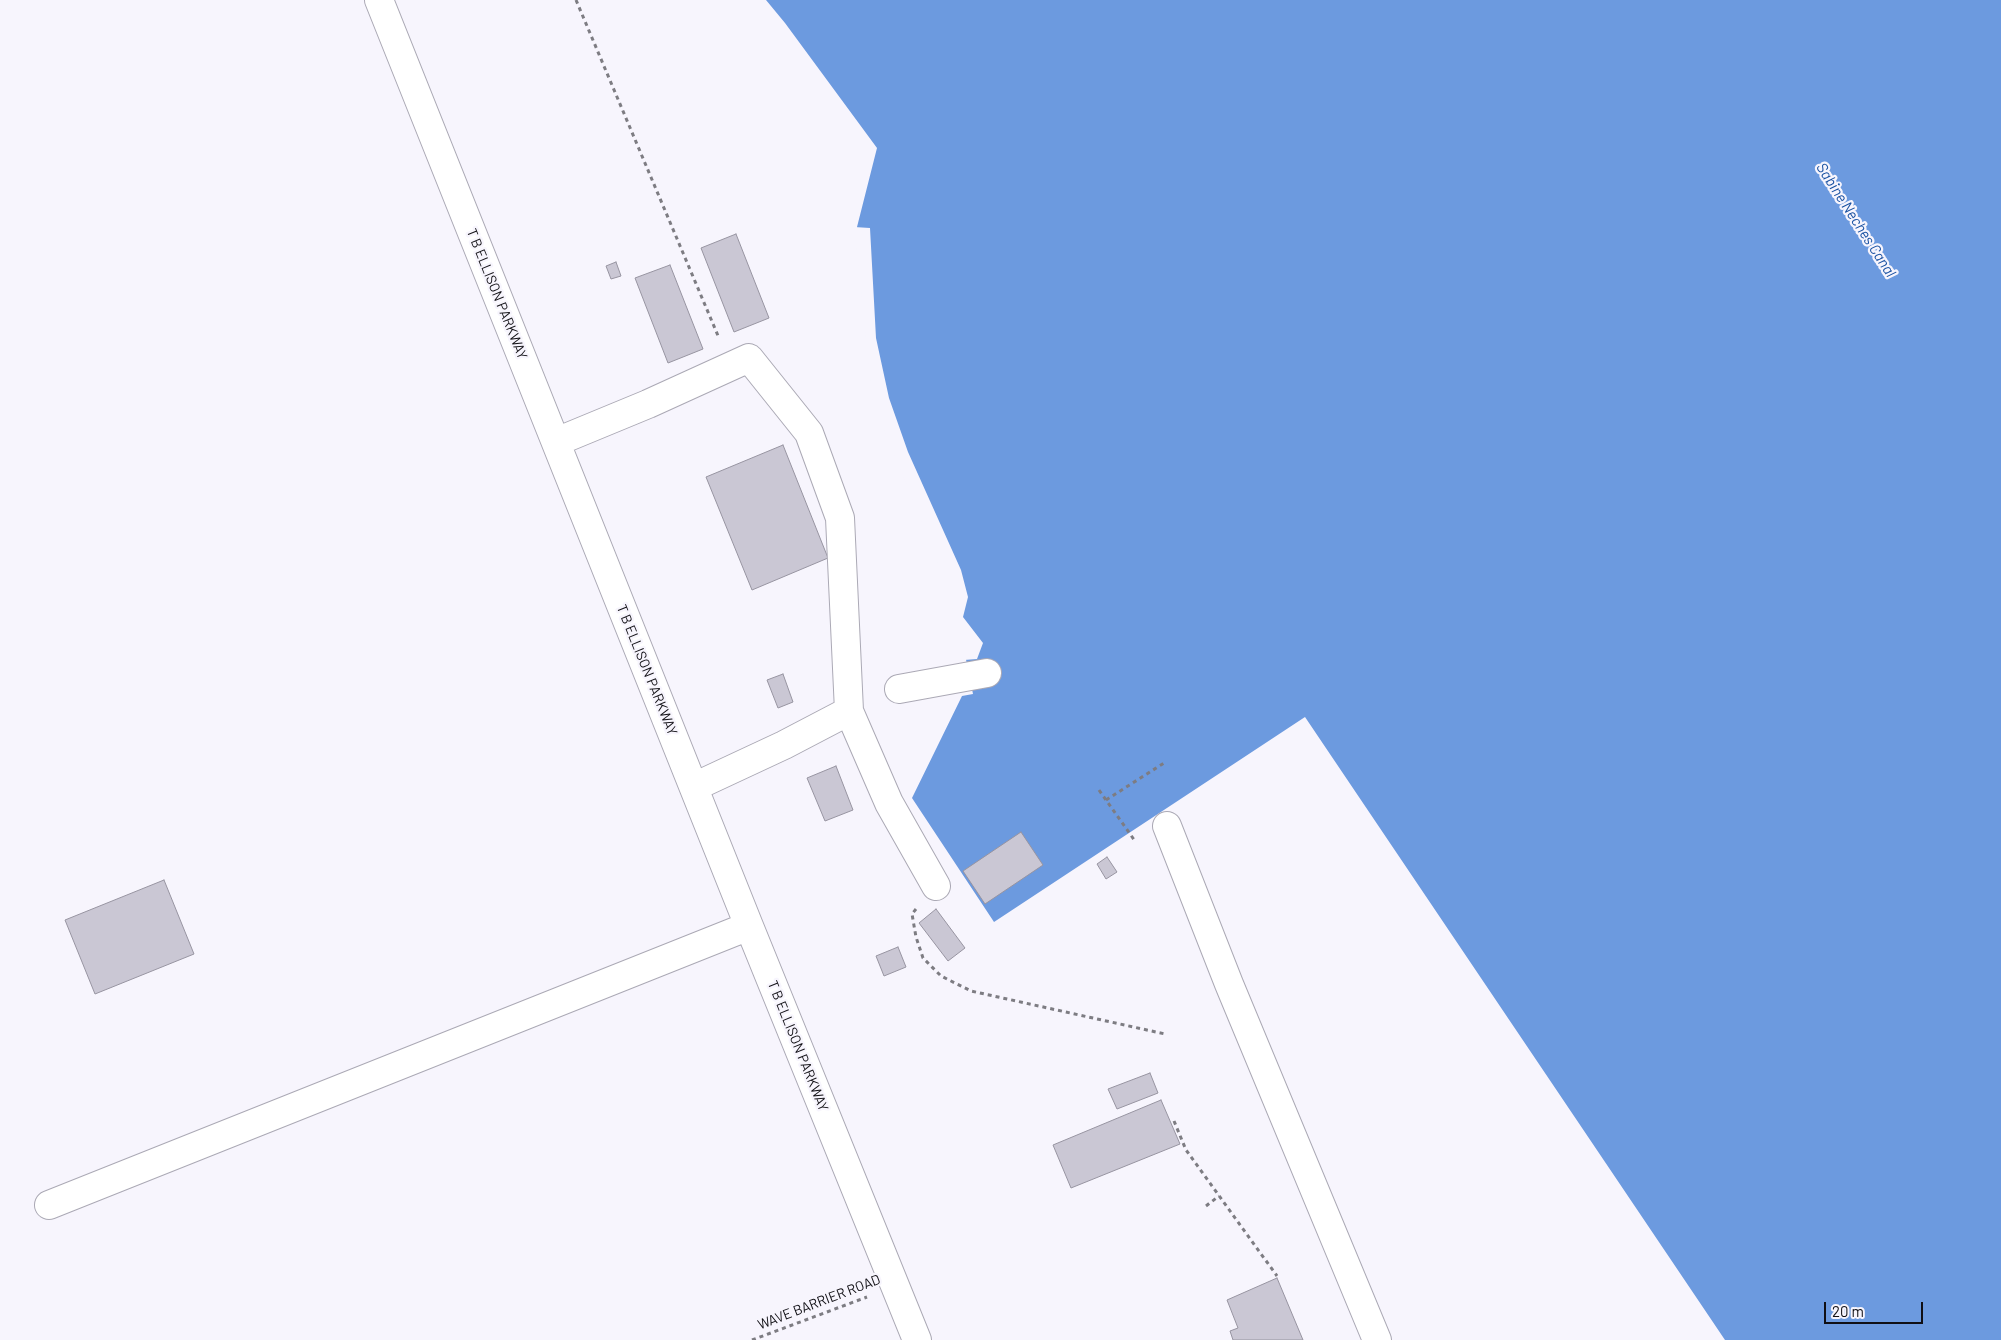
<!DOCTYPE html>
<html>
<head>
<meta charset="utf-8">
<style>
	body { margin:0 }
	#map { position:relative; width:2001px; height:1340px; overflow:hidden; background:#f7f5fd; font-family:Barlow,sans-serif }
	canvas { display:block }
	.scale { position:absolute; left:1824px; top:1302px; width:99px; height:22px; box-sizing:border-box; border:2px solid #100f14; border-top:0; padding-left:6px; font-size:15px; line-height:18px; white-space:nowrap; color:#100f14; -webkit-text-stroke:4px #f7f5fd; paint-order:stroke }
</style>
</head>
<body>
<div id="map">
<canvas width="2001" height="1340"></canvas>
<div class="scale">20 m</div>
</div>
<script>
const ctx = document.querySelector('canvas').getContext('2d');
ctx.lineJoin = 'round';
function paint(path, color) { ctx.fillStyle = color; ctx.fill(path, 'evenodd'); }
const shape = rows => new Path2D(rows.map(r => 'M' + r).join(''));
function strokePath(path, color, width, dash) { ctx.strokeStyle = color; ctx.lineWidth = width; ctx.lineCap = dash ? 'butt' : 'round'; ctx.setLineDash(dash || []); ctx.stroke(path); }
function drawText(font, color, halo, rows, align = 'center') {
  ctx.font = font + ' Barlow,sans-serif'; ctx.lineWidth = 4.5; ctx.setLineDash([]); ctx.textBaseline = 'middle'; ctx.strokeStyle = halo; ctx.fillStyle = color; for (const [text, x, y, turn = 0] of rows) {
    ctx.save(); ctx.translate(x, y); ctx.rotate((+turn || 0) * Math.PI / 180); ctx.textAlign = isNaN(turn) ? turn : align; if (halo) ctx.strokeText(text, 0, 0); ctx.fillText(text, 0, 0); ctx.restore();
  }
}
const water = shape([
	[766,0,2001,0,2001,1340,1725,1340,1305,717,994,922,912,798,962,696,973,694,958,620,936,550,875,402,857,227,877,148,785,23]
]);
const pier = shape([
	[854,227,870,228,876,338,889,398,908,452,961,570,968,597,963,617,983,643,977,659,964,660,956,620,934,551,873,402]
]);
const building = shape([
	[736,234,769,318,734,332,701,248,736,234],
	[616,262,621,276,611,279,606,266,616,262],
	[670,265,703,349,668,363,635,278,670,265],
	[783,445,828,558,752,590,706,477,783,445],
	[783,674,793,702,778,708,767,680,783,674],
	[836,766,853,810,825,821,807,778,836,766],
	[1021,832,1043,865,985,904,963,871,1021,832],
	[1107,857,1117,872,1106,879,1097,864,1107,857],
	[164,880,194,954,95,994,65,920,164,880],
	[936,909,965,948,948,961,919,923,936,909],
	[898,947,906,967,884,976,876,956,898,947],
	[1150,1073,1158,1093,1117,1109,1108,1089,1150,1073],
	[1161,1100,1180,1144,1071,1188,1053,1145,1161,1100],
	[1277,1278,1303,1340,1233,1340,1230,1331,1238,1328,1227,1300,1277,1278]
]);
const path = shape([
	[576,0,719,338],
	[1099,790,1135,841],
	[1106,800,1164,763],
	[916,909,912,914,916,937,923,958,941,976,971,991,1165,1034],
	[1174,1121,1186,1150,1277,1276],
	[1206,1206,1219,1196],
	[752,1340,867,1297]
]);
const minor = shape([
	[379,0,749,926,917,1340],
	[556,442,648,404,749,358,809,433,840,518,849,711,889,803,936,886],
	[899,689,987,673],
	[694,787,784,745,849,711],
	[1167,826,1229,984,1377,1340],
	[49,1205,749,926]
]);
const streetNames = [
	["T B ELLISON PARKWAY",497,294,68],
	["T B ELLISON PARKWAY",647,670,68],
	["T B ELLISON PARKWAY",798,1046,68],
	["WAVE BARRIER ROAD",819,1302,-21]
];
const waterNames = [
	["Sabine Neches Canal",1856,220,57]
];
paint(water, '#6c9adf');
paint(pier, '#f7f5fd');
paint(building, '#cac7d4');
strokePath(building, '#9794a1', 1);
strokePath(minor, '#aba9b5', 30);
strokePath(path, '#7d7c82', 3, [4, 4]);
strokePath(minor, '#fff', 28);
drawText('14px', '#100f14', '#f7f5fd', streetNames);
drawText('italic 15px', '#1951a2', '#f7f5fd', waterNames);
</script>
</body>
</html>
